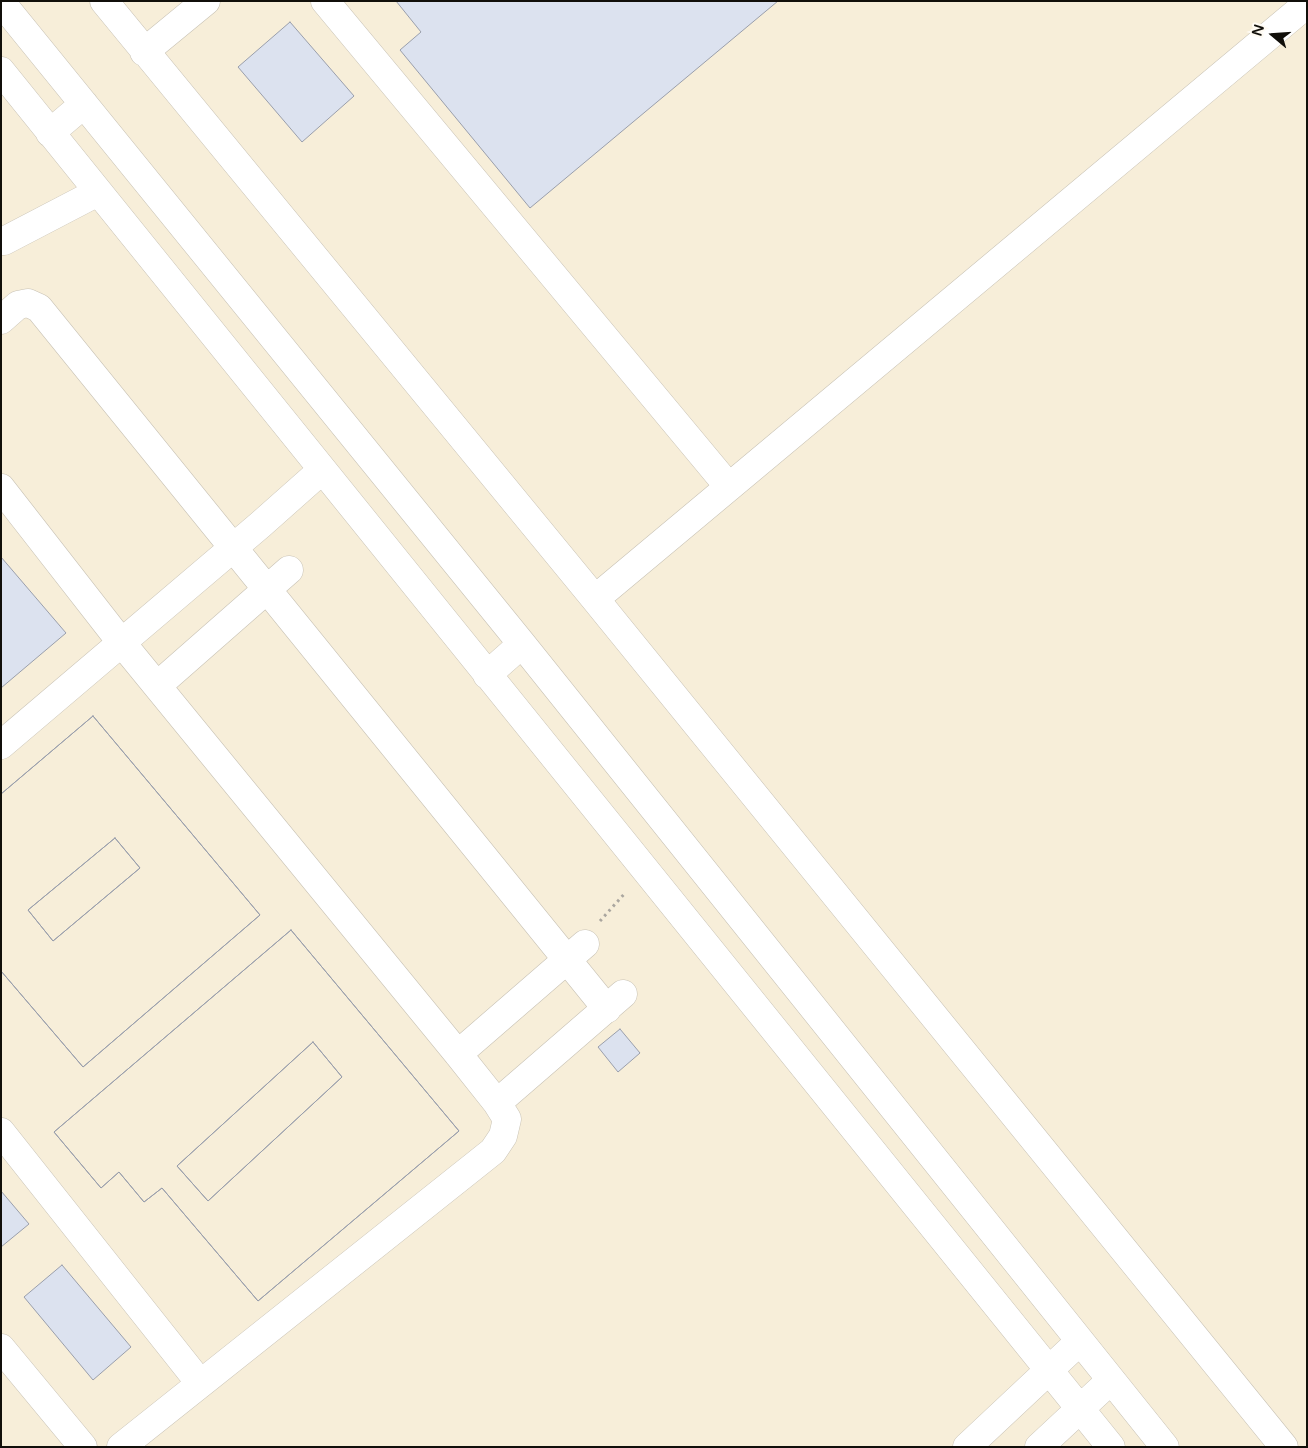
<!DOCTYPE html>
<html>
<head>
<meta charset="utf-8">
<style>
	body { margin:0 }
	#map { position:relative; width:1308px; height:1448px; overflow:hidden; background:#fffbf3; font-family:"Varela Round",sans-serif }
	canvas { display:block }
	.frame { position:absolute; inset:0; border:2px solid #110f0a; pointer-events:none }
	.north { position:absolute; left:1248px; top:10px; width:50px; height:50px; -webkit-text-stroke:4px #fffbf3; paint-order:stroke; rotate:288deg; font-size:14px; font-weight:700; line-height:20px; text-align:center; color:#110f0a }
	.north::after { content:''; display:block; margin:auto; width:18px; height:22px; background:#110f0a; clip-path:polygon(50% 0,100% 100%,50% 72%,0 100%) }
</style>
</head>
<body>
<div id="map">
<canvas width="1308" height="1448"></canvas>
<div class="frame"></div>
<div class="north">N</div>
</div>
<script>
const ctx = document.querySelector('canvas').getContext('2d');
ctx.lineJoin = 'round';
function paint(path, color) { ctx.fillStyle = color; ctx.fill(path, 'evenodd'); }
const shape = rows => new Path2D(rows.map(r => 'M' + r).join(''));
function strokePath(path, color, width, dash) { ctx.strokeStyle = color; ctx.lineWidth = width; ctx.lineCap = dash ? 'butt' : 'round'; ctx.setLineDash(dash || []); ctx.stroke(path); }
const built = shape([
	[1,1,1307,1,1307,1447,1,1447]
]);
const building = shape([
	[396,1,778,1,530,208,400,50,421,32,396,1],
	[290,22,354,96,302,142,238,67,290,22],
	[1,557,66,633,1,688,1,557],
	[93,716,260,915,83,1067,1,971,1,794,93,716],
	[115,838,140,868,53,941,28,910,115,838],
	[93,716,260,915,83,1067,1,971,1,794,93,716],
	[115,838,140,868,53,941,28,910,115,838],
	[291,930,459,1131,258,1301,162,1188,144,1202,119,1172,101,1188,54,1132,291,930],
	[313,1042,342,1077,208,1201,177,1166,313,1042],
	[291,930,459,1131,258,1301,162,1188,144,1202,119,1172,101,1188,54,1132,291,930],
	[620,1029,640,1053,618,1072,598,1047,620,1029],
	[313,1042,342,1077,208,1201,177,1166,313,1042],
	[1,1191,29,1224,1,1247,1,1191],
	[62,1265,131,1347,93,1380,24,1297,62,1265]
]);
const path = shape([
	[600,921,626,892]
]);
const minor = shape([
	[104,1,595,599,1284,1447],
	[325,1,729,487],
	[1,2,522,644,1165,1447],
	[144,52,206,1],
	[1,71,1111,1447],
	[50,133,84,104],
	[4,241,98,192],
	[1,320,18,305,28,303,39,308,607,1009],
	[1,488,121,642,458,1054,497,1103,507,1119,503,1136,493,1151,121,1447],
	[595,599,1307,4],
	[487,675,522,644],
	[158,685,289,570],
	[1,745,260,525,322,470],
	[458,1054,585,944],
	[497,1103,623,994],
	[1,1132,200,1383],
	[1,1348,83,1447],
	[967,1447,1080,1341],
	[1039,1447,1111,1380]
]);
paint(built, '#f7eed9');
paint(building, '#dce2ef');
strokePath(building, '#9a9fac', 1);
strokePath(minor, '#c8c2b5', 29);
strokePath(path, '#aaa69f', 3, [2.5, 4]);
strokePath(minor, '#fff', 28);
</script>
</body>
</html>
